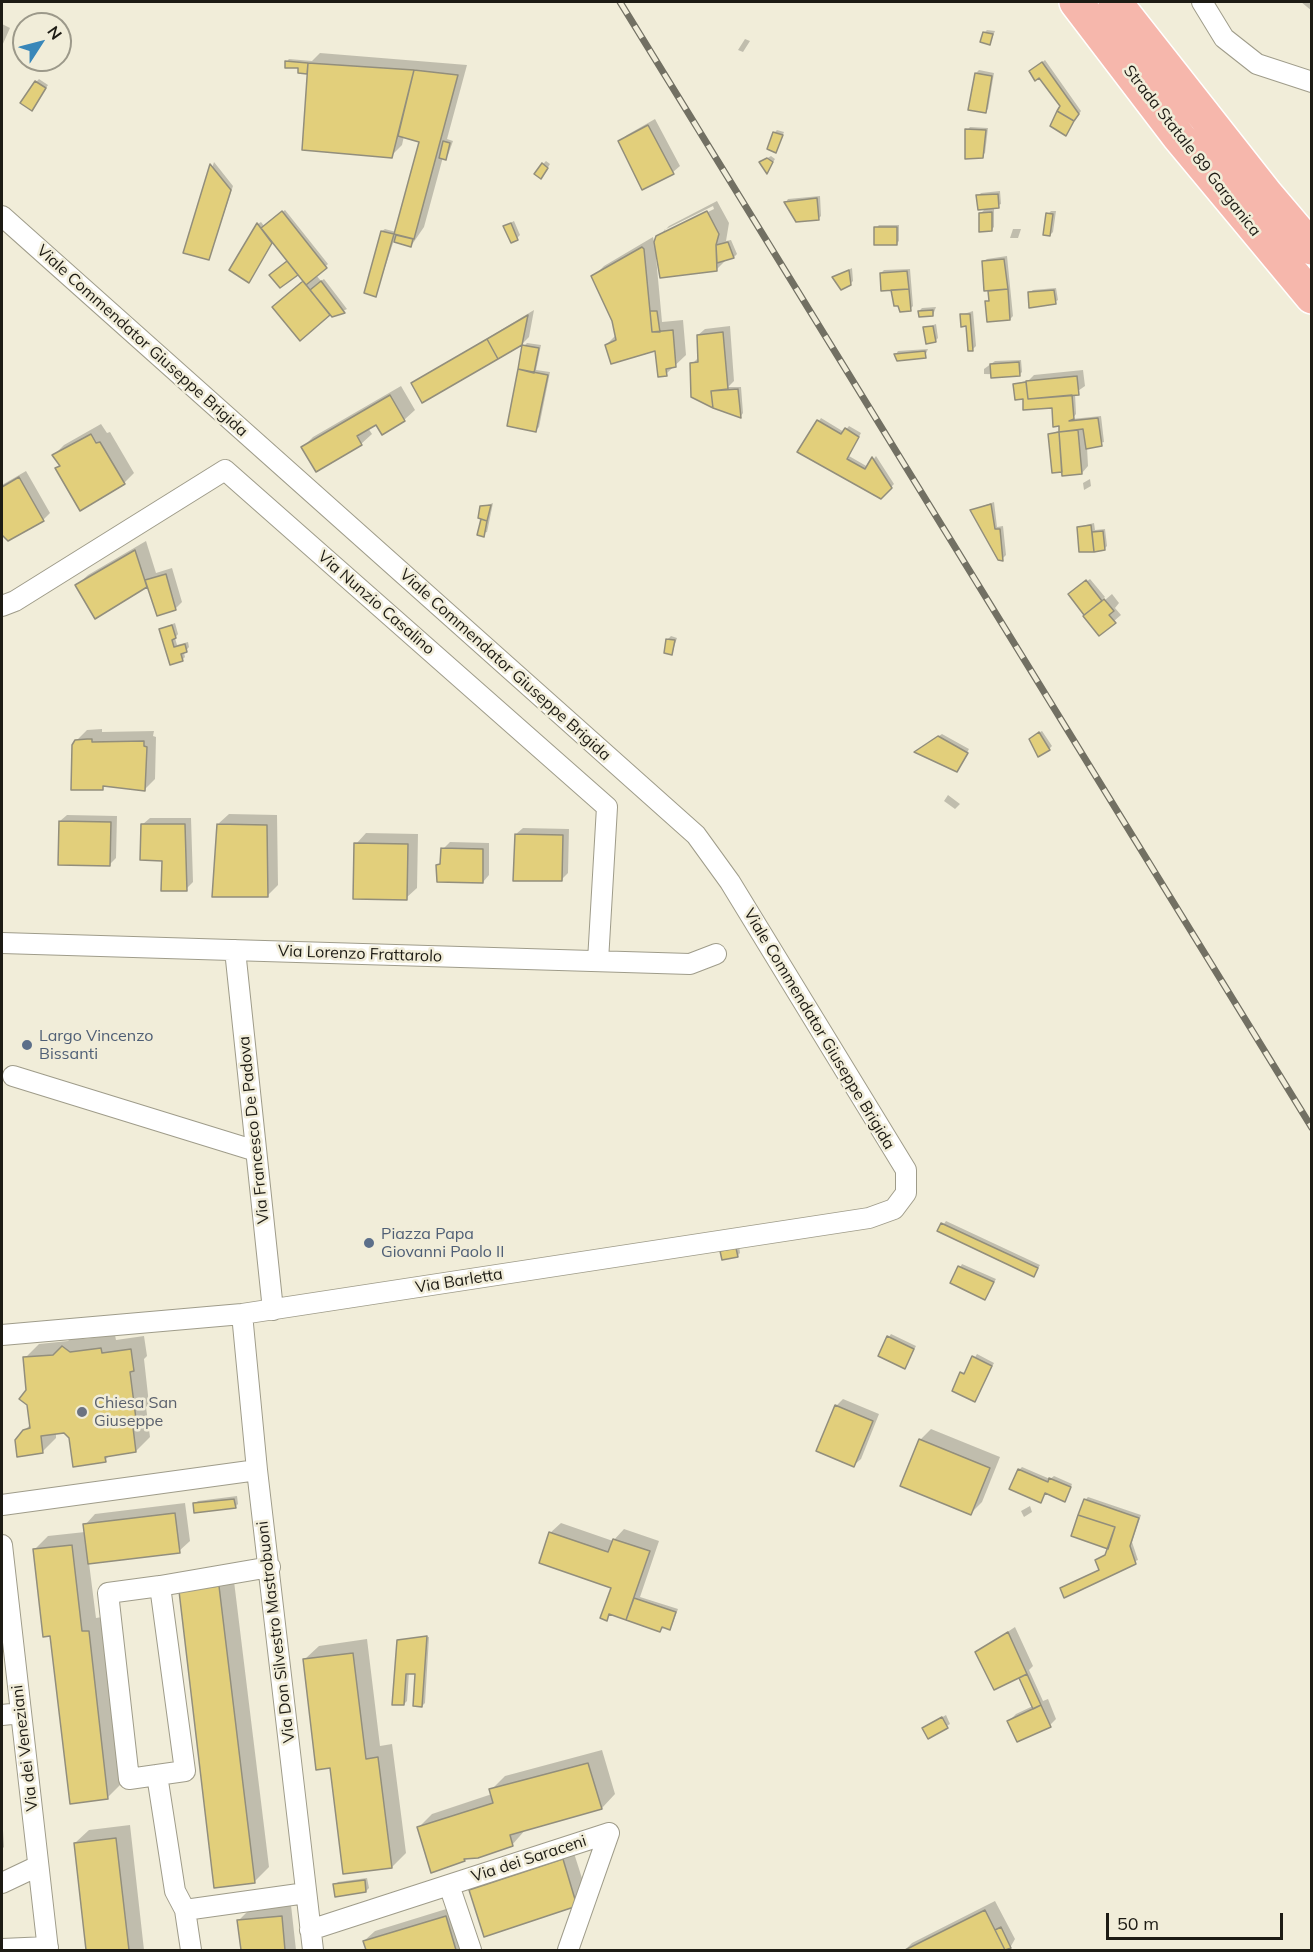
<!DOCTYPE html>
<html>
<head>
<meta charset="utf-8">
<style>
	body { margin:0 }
	#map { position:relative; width:1313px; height:1952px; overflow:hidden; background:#f1edd9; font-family:Mulish,sans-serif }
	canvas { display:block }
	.frame { position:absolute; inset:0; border:3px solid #1d1b14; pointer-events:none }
	.north { position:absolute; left:12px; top:12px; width:60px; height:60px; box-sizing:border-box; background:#f1edd9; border:2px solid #9c998a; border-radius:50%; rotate:54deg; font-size:16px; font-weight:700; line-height:24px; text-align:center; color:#1d1b14 }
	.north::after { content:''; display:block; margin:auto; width:21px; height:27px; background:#3987b9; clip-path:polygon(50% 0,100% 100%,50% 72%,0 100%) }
	.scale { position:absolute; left:1106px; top:1913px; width:177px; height:27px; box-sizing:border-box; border:3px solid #1d1b14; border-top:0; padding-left:8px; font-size:18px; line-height:21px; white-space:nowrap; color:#1d1b14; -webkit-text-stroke:4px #f1edd9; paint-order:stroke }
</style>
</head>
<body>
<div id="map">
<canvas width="1313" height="1952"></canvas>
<div class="frame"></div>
<div class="north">N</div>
<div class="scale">50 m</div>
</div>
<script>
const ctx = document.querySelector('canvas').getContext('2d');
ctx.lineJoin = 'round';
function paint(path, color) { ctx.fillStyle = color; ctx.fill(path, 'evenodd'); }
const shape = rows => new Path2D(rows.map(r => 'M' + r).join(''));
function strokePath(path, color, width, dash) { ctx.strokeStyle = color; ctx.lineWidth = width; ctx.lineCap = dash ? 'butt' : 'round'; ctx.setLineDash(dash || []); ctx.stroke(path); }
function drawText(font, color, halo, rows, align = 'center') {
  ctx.font = font + ' Mulish,sans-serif'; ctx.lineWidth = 5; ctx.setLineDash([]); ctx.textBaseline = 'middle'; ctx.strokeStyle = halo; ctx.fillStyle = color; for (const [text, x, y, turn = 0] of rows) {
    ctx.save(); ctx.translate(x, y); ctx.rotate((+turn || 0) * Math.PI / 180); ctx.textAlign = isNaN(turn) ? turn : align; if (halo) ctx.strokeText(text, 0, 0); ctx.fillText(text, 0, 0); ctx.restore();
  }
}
const shadow = shape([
	[1301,2,1312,2,1312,11],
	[2,24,10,28,2,46],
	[987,30,995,31,990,43,984,33],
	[745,39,750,41,743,52,738,50],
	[320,53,467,65,447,139,453,141,448,155,443,157,424,227,411,246,394,240,376,295,382,231,385,229,396,232,420,141,404,136,402,145,391,156,309,70,307,72,286,62,289,59,312,61],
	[1045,60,1081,111,1066,134,1062,106,1034,69],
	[979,70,994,73,988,109,985,112,976,73],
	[39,79,48,85,34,106,36,82],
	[655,119,680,166,673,172,643,188,620,141,627,135],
	[970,127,988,128,985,153,982,156,967,130],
	[777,130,784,132,776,151,774,133],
	[771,156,775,159,769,169,764,160],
	[546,161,550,164,544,174,543,164],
	[214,162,233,186,209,259,185,252],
	[1000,191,1001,204,994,207,994,227,991,230,981,213,986,208,978,196,981,193],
	[820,196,821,216,818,219,786,202,788,199],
	[717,201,729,223,726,241,731,240,737,254,734,257,728,258,717,269,656,257,662,322,683,320,686,355,666,374,656,349,606,345,616,335,613,321,593,277,604,266,653,237,655,246,658,237,669,226],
	[713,206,714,209,664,234,664,230],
	[285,210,328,264,316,275,321,281,324,279,347,309,333,316,330,313,300,338,304,280,298,272,280,286,274,272,288,261,273,241,249,281,231,270,258,224,261,222,264,226],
	[1051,211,1056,211,1053,232,1050,235,1048,214],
	[514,221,520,235,517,238,505,226],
	[879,225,899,225,899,241,896,244,876,228],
	[1013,229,1021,229,1018,238,1010,238],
	[1007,256,1013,316,1010,319,987,302,991,299,984,261,987,259],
	[852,268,853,281,850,284,834,277],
	[910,269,913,306,910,309,881,273,884,270],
	[1056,288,1058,300,1055,302,1030,292,1033,290],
	[936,307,933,315,919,311,922,308],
	[534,310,529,337,522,344,413,383],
	[973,311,976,346,973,349,967,325,961,315],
	[936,324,938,338,935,341,925,328],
	[730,326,734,381,728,387,741,387,743,413,741,416,714,406,692,364,699,357,698,335,705,329],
	[527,343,541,345,536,370,550,372,539,427,536,430,524,346],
	[928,349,925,356,896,354,898,351],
	[1021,360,1022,372,1019,375,984,374,984,369,995,361],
	[1083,370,1085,386,1075,393,1076,414,1072,419,1101,416,1104,442,1087,447,1088,466,1082,473,1050,434,1061,430,1053,406,1025,408,1024,398,1015,384,1029,380,1034,375],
	[401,386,415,410,404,420,377,423,368,428,372,434,361,444,303,447,313,437],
	[821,418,844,432,849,426,861,433,849,456,868,467,876,456,894,484,881,497,799,452],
	[101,424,107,433,110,432,134,473,124,483,57,468,61,465,54,455,64,445],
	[26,471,50,513,43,520,5,537,2,531,2,485],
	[1090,479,1091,486,1084,490,1083,483],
	[994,502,997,527,1003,526,1006,555,1003,558,972,510],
	[493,503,487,532,479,534,482,507],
	[1094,523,1095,530,1105,529,1107,546,1104,549,1081,551,1078,527],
	[146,541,156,573,172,568,182,602,175,609,148,585,96,617,77,585,88,575],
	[1090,579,1105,597,1091,608,1091,612,1112,594,1119,603,1115,608,1121,615,1099,634,1073,592],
	[175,623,178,634,175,638,177,645,188,642,189,647,184,653,185,657,182,660,160,629],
	[671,636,677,638,672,653,668,639],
	[102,729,102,732,154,731,153,736,156,737,155,779,145,789,106,785,102,788,76,741,87,730],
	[1042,731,1052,746,1049,749,1033,736],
	[942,734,969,749,959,767,919,749],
	[948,795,960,804,955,809,944,801],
	[229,814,277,815,278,885,267,896,218,824],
	[67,815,117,816,116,858,110,864,60,821],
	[150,818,191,818,193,882,186,889,143,824],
	[523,828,569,829,568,873,561,880,516,834],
	[366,833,418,834,417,888,406,898,356,844],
	[450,842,489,843,489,875,483,882,438,866,442,861,443,849],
	[946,1221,1040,1265,1036,1272,1033,1275,939,1231],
	[739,1246,740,1253,737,1256,721,1252],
	[962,1264,996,1279,985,1298,952,1283],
	[77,1333,84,1339,115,1335,116,1340,144,1336,147,1356,144,1359,149,1404,146,1407,150,1437,136,1451,111,1454,105,1460,64,1431,56,1432,56,1438,42,1452,24,1431,31,1424,25,1358,39,1344,68,1341],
	[891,1334,916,1346,907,1364,889,1337],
	[977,1354,994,1363,974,1400,954,1390,962,1373,967,1371],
	[843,1399,879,1414,861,1459,854,1465,836,1406],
	[931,1429,1000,1457,982,1502,971,1513,920,1440],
	[1022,1467,1050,1479,1054,1476,1072,1484,1067,1497,1064,1500,1046,1492,1041,1501,1019,1470],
	[237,1496,238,1504,235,1507,195,1504,198,1501],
	[1088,1497,1141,1515,1132,1542,1138,1560,1062,1589,1100,1569,1097,1560,1107,1554,1110,1548,1085,1500],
	[185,1503,190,1541,179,1551,89,1563,96,1618,102,1617,121,1784,107,1798,34,1550,48,1536,85,1532,85,1525,95,1514],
	[1030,1506,1032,1512,1024,1517,1021,1511],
	[561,1523,613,1541,624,1529,659,1541,640,1597,678,1609,672,1625,659,1630,611,1614,606,1619,613,1587,550,1533],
	[233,1573,269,1867,255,1881,181,1591],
	[1015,1627,1033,1666,1029,1670,1043,1701,1048,1699,1056,1719,1050,1725,1009,1721,1016,1714,1033,1706,1021,1678,1025,1674,977,1652],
	[429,1637,425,1703,422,1706,416,1672,409,1672,407,1701,404,1704,399,1641],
	[367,1639,380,1746,392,1744,406,1853,392,1867,331,1766,305,1659,319,1646],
	[946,1715,950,1724,928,1737,927,1726],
	[602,1750,615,1794,602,1808,526,1829,512,1845,464,1860,418,1828,432,1814,492,1794,491,1790,505,1776],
	[2,1814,4,1847,2,1849],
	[130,1825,144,1950,88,1950,75,1843,89,1830],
	[573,1850,587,1894,576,1905,470,1890,481,1880],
	[367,1878,369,1888,366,1891,335,1885,338,1882],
	[995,1901,1015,1939,1011,1946,1002,1950,905,1950,912,1943],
	[291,1905,296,1950,242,1950,239,1920,249,1910],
	[456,1906,468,1950,367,1950,364,1941,375,1931]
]);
const building = shape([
	[983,32,993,34,990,45,980,42,983,32],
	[285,61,308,63,307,74,298,73,298,68,285,68,285,61],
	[1042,62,1079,114,1074,121,1057,111,1060,106,1039,78,1035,81,1029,71,1042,62],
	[308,63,414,70,392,158,302,150,308,63],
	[414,70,458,75,414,239,394,234,419,142,398,136,414,70],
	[975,73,992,76,986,113,968,110,975,73],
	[35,81,46,88,32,111,20,103,35,81],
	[1057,111,1074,121,1066,136,1050,126,1057,111],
	[648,125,674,174,642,190,618,141,648,125],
	[965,129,986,130,983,158,965,159,965,129],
	[773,132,783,135,776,153,767,149,773,132],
	[443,141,450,143,446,160,439,158,443,141],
	[767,158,773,162,767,174,759,162,767,158],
	[542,163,548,168,541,179,534,174,542,163],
	[210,164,231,190,209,260,183,253,210,164],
	[998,194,999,208,978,210,976,195,998,194],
	[817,198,819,220,796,222,784,202,817,198],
	[282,211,327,268,306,285,261,228,282,211],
	[707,211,719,234,716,245,717,271,660,278,654,242,656,236,707,211],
	[992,212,992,231,979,232,979,213,992,212],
	[1046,213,1053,214,1050,236,1043,235,1046,213],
	[257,223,272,243,249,283,229,270,257,223],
	[511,223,518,240,511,243,503,226,511,223],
	[874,227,897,227,897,245,874,245,874,227],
	[381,231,394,234,376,297,364,293,381,231],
	[396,235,413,239,411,247,394,242,396,235],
	[728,242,734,258,717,263,716,245,728,242],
	[642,247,644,249,652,332,673,330,676,367,666,369,667,376,658,377,655,351,611,364,605,345,616,340,612,321,591,276,642,247],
	[1004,259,1008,289,984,291,982,261,1004,259],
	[287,261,298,275,280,288,269,275,287,261],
	[849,270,851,285,841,290,832,277,849,270],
	[907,271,909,289,881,291,880,273,907,271],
	[303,281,330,315,300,341,272,307,303,281],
	[321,281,345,313,332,317,310,290,321,281],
	[909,289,911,311,900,312,898,306,894,306,891,290,909,289],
	[1008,289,1010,320,987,322,985,301,989,301,988,291,1008,289],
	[1054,290,1056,304,1029,308,1028,292,1054,290],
	[933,310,933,316,919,317,918,311,933,310],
	[650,311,657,311,660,332,652,332,650,311],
	[960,314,970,314,973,351,968,351,966,326,961,327,960,314],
	[528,315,522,345,498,359,487,339,528,315],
	[933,326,936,342,926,344,923,327,933,326],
	[723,332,728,389,711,391,713,408,691,397,690,363,698,362,697,335,723,332],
	[487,339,498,359,422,403,411,383,487,339],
	[522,345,539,348,534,373,518,369,522,345],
	[925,351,926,358,897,361,894,354,925,351],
	[1019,362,1020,376,991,378,990,364,1019,362],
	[518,369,548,375,536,432,507,426,518,369],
	[1077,376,1079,395,1028,399,1026,381,1077,376],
	[1026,382,1028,399,1072,395,1074,419,1069,421,1098,418,1102,446,1086,449,1083,429,1059,432,1059,426,1053,427,1052,408,1023,410,1023,399,1015,400,1013,384,1026,382],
	[738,389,741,418,713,408,711,391,738,389],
	[390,395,405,421,382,435,376,425,357,436,362,445,316,472,301,447,390,395],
	[817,420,841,434,845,428,859,437,847,459,865,469,872,457,892,488,881,499,797,452,817,420],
	[1078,430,1082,474,1062,476,1059,432,1078,430],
	[1059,432,1062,472,1052,473,1048,434,1059,432],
	[91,434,96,443,100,442,125,484,80,511,55,468,60,466,52,455,91,434],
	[19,477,44,521,8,541,2,535,2,487,19,477],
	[991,504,995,529,1000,529,1003,561,998,560,970,510,991,504],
	[491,505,487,521,478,518,480,506,491,505],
	[481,519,487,521,484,537,477,535,481,519],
	[1091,525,1094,552,1079,552,1077,527,1091,525],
	[1103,531,1105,550,1094,552,1092,532,1103,531],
	[135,550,147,587,95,619,75,585,135,550],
	[166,574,176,610,157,616,145,580,166,574],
	[1086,580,1102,601,1084,615,1068,594,1086,580],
	[1104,599,1114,611,1109,615,1116,623,1099,636,1083,616,1104,599],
	[172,625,176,638,172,640,174,647,185,644,187,652,181,654,183,661,170,665,159,629,172,625],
	[666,639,675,640,672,655,664,653,666,639],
	[1039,732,1050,750,1038,757,1029,739,1039,732],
	[938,736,968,753,957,772,914,752,938,736],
	[87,739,92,739,92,742,144,741,144,746,147,747,145,791,103,786,103,790,71,790,72,745,75,740,87,739],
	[59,821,111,822,110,866,58,865,59,821],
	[141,824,185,824,187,891,161,891,162,861,140,860,141,824],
	[217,824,267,825,268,897,212,897,217,824],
	[515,834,563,835,562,881,513,881,515,834],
	[354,843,408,844,407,900,353,899,354,843],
	[441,848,483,849,483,883,437,882,436,865,440,864,441,848],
	[941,1223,1038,1268,1034,1277,937,1231,941,1223],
	[736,1248,738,1257,722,1260,720,1251,736,1248],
	[958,1266,994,1282,985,1300,950,1283,958,1266],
	[887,1336,914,1349,905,1369,878,1356,887,1336],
	[62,1346,70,1352,101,1348,102,1353,131,1349,134,1371,130,1372,136,1419,132,1419,136,1452,105,1457,106,1462,73,1467,69,1438,64,1433,41,1436,43,1453,17,1457,15,1440,23,1430,30,1428,27,1405,19,1399,26,1390,23,1357,53,1355,62,1346],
	[972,1356,992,1366,975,1402,952,1391,960,1372,964,1374,972,1356],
	[835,1405,873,1421,854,1467,816,1451,835,1405],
	[919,1439,990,1468,971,1515,900,1486,919,1439],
	[1018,1469,1048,1482,1049,1478,1071,1487,1065,1502,1045,1493,1041,1503,1009,1489,1018,1469],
	[234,1499,236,1508,194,1513,193,1503,234,1499],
	[1084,1499,1139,1518,1130,1546,1136,1564,1064,1598,1060,1588,1099,1570,1095,1560,1105,1555,1115,1527,1078,1515,1084,1499],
	[175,1513,180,1553,88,1564,83,1524,175,1513],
	[1078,1515,1115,1527,1108,1549,1071,1536,1078,1515],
	[549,1532,608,1552,613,1539,650,1551,626,1620,609,1614,607,1621,600,1618,611,1588,539,1563,549,1532],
	[72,1545,82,1631,89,1631,108,1799,70,1804,50,1636,43,1637,33,1549,72,1545],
	[219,1586,255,1883,214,1888,179,1591,219,1586],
	[634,1598,676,1612,670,1630,662,1627,660,1632,626,1620,634,1598],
	[1008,1632,1027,1674,994,1690,975,1652,1008,1632],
	[427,1636,422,1707,413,1706,415,1674,406,1674,404,1705,392,1705,397,1640,427,1636],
	[353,1653,366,1759,378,1757,392,1868,343,1874,330,1768,316,1770,303,1659,353,1653],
	[1027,1674,1041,1705,1033,1709,1019,1678,1027,1674],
	[1041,1705,1051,1727,1017,1742,1007,1721,1041,1705],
	[942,1717,948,1728,928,1739,922,1728,942,1717],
	[588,1763,602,1809,510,1835,513,1846,478,1858,464,1859,465,1861,431,1873,417,1827,493,1803,489,1789,588,1763],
	[116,1838,129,1950,86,1950,74,1843,116,1838],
	[563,1859,577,1906,484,1937,469,1890,563,1859],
	[365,1880,366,1892,335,1897,333,1884,365,1880],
	[985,1910,1005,1950,905,1950,985,1910],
	[282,1916,285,1950,241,1950,237,1920,282,1916],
	[446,1916,456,1950,366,1950,363,1941,446,1916],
	[1001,1927,1011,1948,1005,1950,995,1930,1001,1927]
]);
const minor = shape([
	[1202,2,1224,38,1257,64,1312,82],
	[2,216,696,835,730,882,906,1170,906,1193,894,1209,869,1218,242,1314,2,1335],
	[2,606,15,601,225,470,607,807,598,961],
	[2,943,690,964,716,954],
	[235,950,273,1310],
	[13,1076,256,1151],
	[242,1314,257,1470,313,1950],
	[2,1505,257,1470],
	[2,1545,48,1950],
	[160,1586,185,1771,129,1779,108,1593,160,1586],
	[160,1586,270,1567],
	[2,1715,21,1713],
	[157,1775,175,1891,185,1910],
	[2,1883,38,1866],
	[449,1885,471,1950],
	[310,1930,609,1833],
	[2,1949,48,1947],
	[191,1950,185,1910,306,1893],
	[568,1950,609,1833]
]);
const trunk = shape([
	[1076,2,1179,137,1312,297],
	[1115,2,1266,194,1312,248]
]);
const rail = shape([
	[620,2,1312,1128]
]);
const markers = [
	[27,1045,6,"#5c6f8a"],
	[369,1243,6,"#5c6f8a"],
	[82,1412,6,"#6b7280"]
];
const streetNames = [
	["Strada Statale 89 Garganica",1192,151,52],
	["Viale Commendator Giuseppe Brigida",142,341,42],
	["Via Nunzio Casalino",376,603,41],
	["Viale Commendator Giuseppe Brigida",505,665,42],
	["Via Lorenzo Frattarolo",360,954,2],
	["Viale Commendator Giuseppe Brigida",819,1029,59],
	["Via Francesco De Padova",254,1130,-96],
	["Via Barletta",459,1281,-9],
	["Via Don Silvestro Mastrobuoni",276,1632,-97],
	["Via dei Veneziani",25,1748,-97],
	["Via dei Saraceni",529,1859,-18]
];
const serviceNames = [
	["Largo Vincenzo",39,1036],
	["Bissanti",39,1054],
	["Piazza Papa",381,1234],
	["Giovanni Paolo II",381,1252]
];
const worshipNames = [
	["Chiesa San",94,1403],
	["Giuseppe",94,1421]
];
paint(shadow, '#0003');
paint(building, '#e2cf7b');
strokePath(building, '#928e7c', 1.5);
strokePath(minor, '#9f9c8a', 22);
strokePath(trunk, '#fff', 36);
strokePath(minor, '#fff', 20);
strokePath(trunk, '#f6b7ac', 33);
strokePath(rail, '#727063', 7);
strokePath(rail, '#f1edd9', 4.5, [14]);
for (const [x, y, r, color] of markers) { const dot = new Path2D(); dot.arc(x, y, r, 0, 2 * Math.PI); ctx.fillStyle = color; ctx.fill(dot); strokePath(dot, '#f1edd9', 2); }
drawText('16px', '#1d1b14', '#f1edd9', streetNames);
drawText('16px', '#4e5e75', '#f1edd9', serviceNames, 'left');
drawText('16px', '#5b616d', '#f1edd9', worshipNames, 'left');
</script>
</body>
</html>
